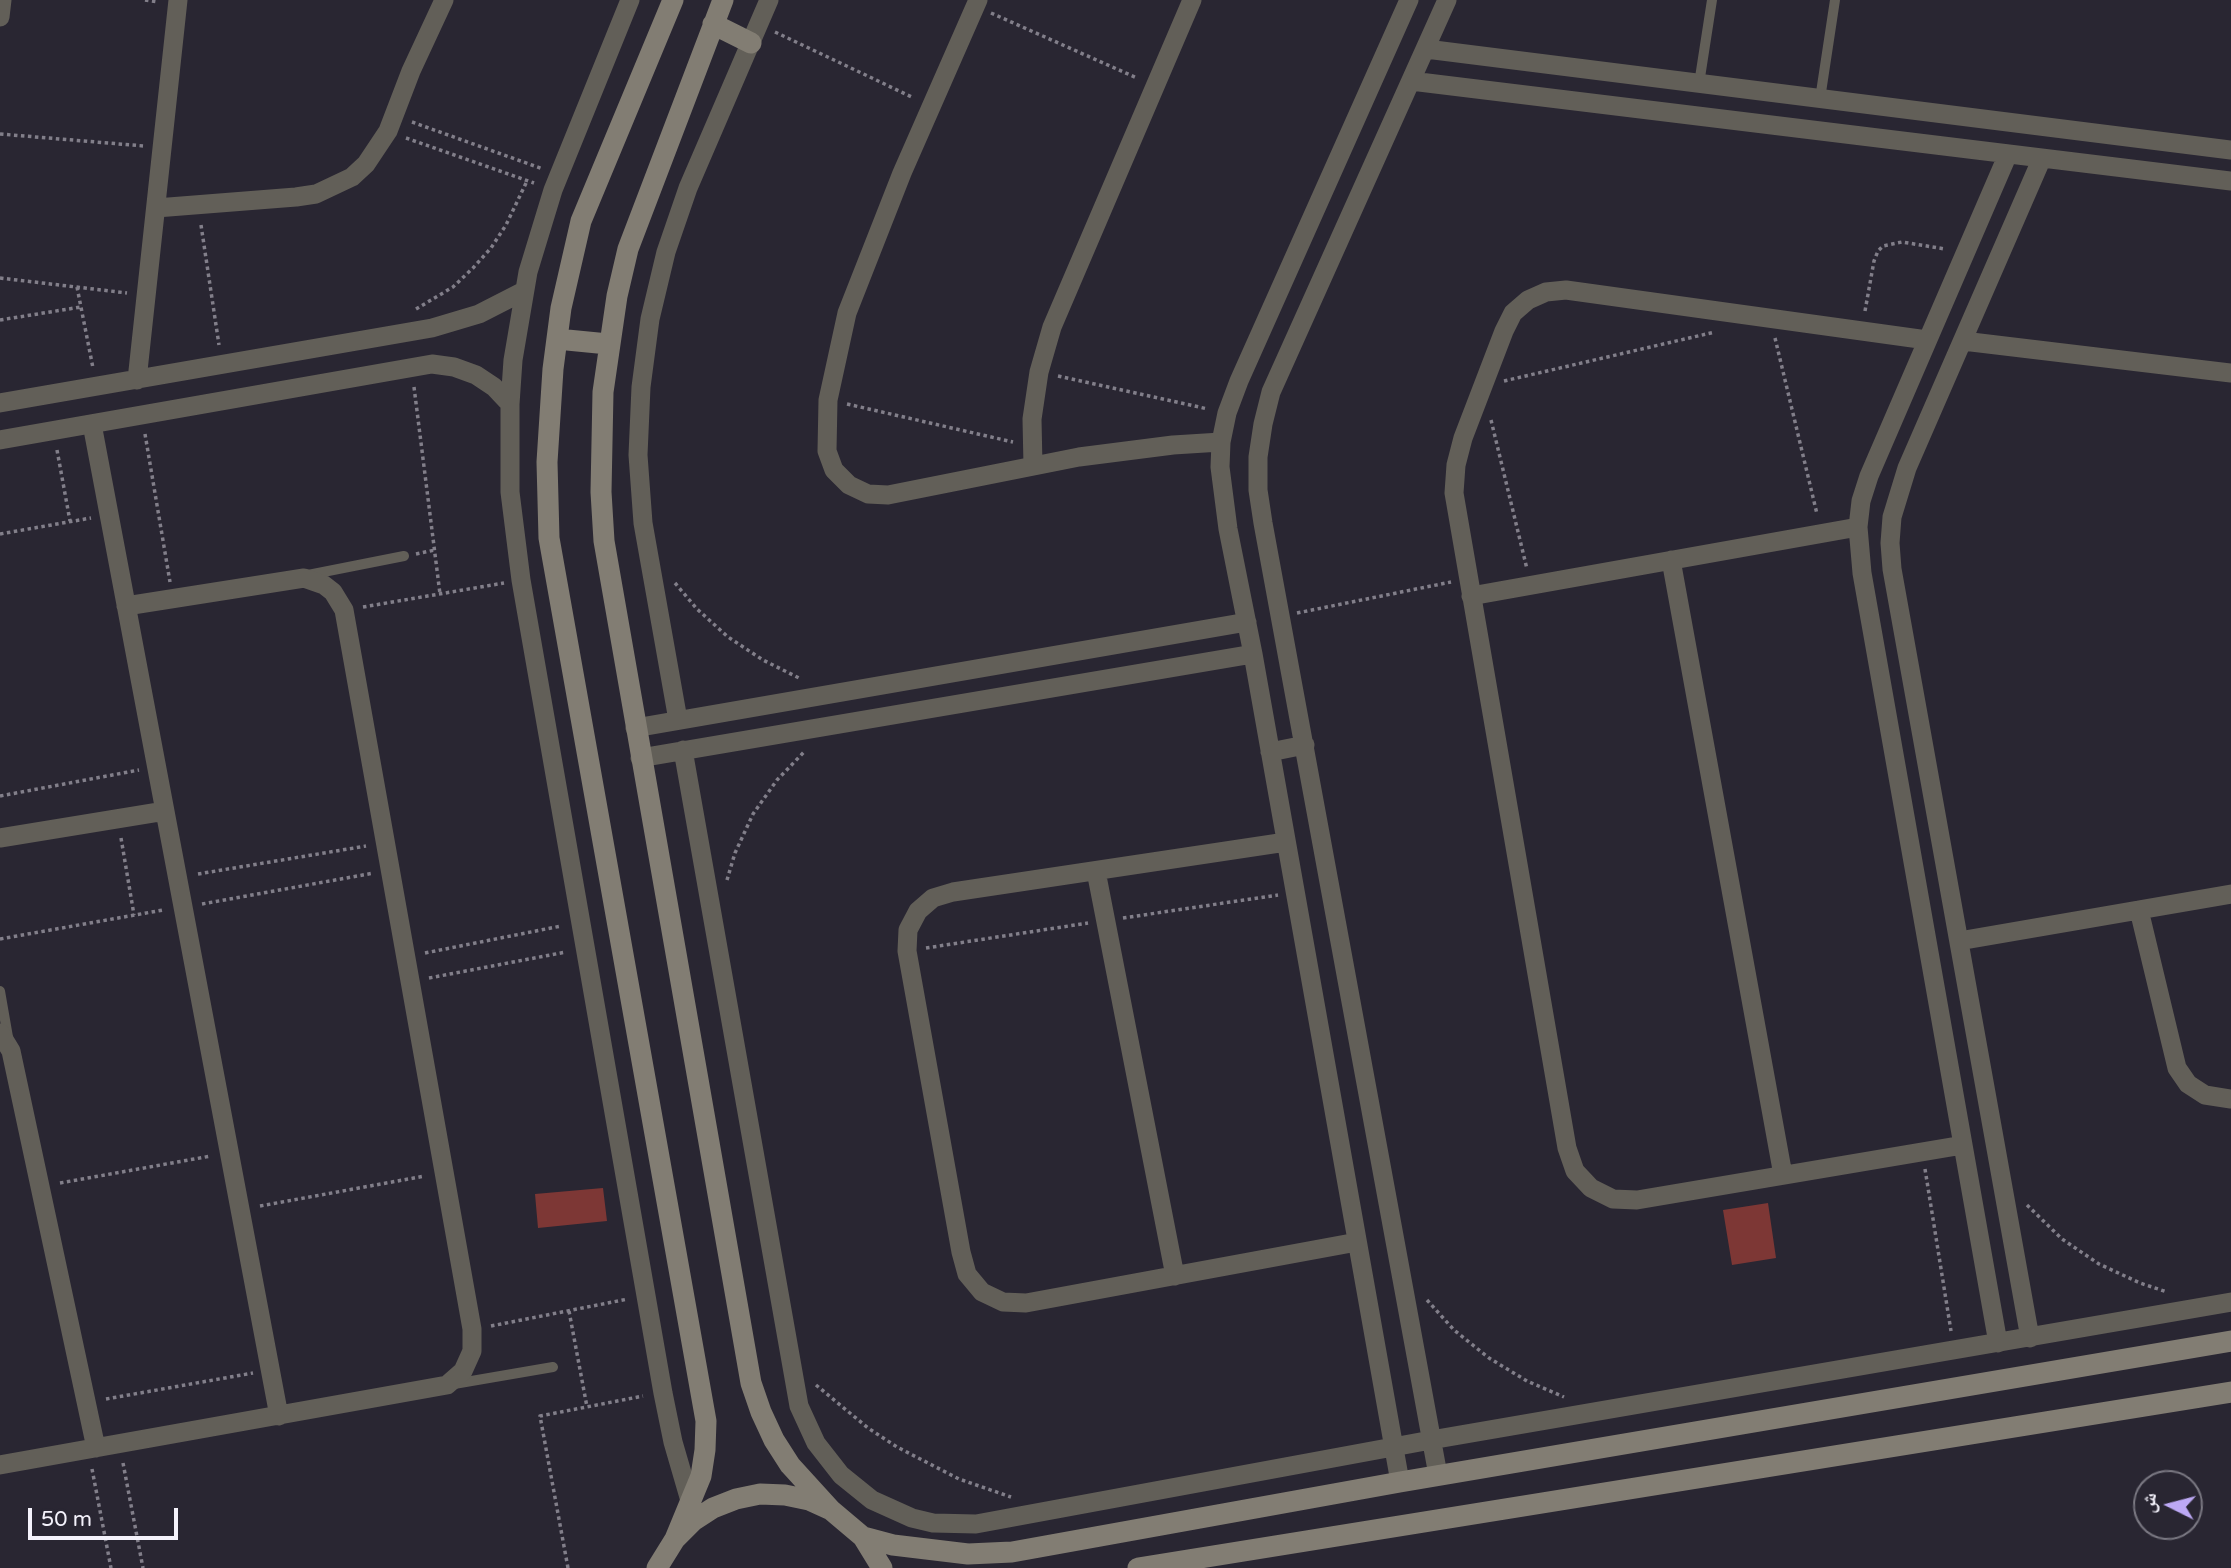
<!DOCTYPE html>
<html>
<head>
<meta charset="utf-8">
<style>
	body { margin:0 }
	#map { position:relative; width:2231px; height:1568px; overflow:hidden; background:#292632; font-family:"Varela Round","Noto Naskh Arabic",sans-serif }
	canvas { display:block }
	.north { position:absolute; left:2133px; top:1470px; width:70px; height:70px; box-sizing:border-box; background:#292632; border:2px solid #7a7882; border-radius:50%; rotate:276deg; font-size:19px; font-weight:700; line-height:28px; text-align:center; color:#f4f2fb }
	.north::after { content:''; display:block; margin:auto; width:24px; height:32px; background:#bda9f5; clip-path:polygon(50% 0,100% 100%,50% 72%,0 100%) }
	.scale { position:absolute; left:28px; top:1508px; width:150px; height:32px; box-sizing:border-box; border:4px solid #f4f2fb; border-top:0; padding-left:9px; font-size:21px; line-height:24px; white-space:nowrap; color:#f4f2fb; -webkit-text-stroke:5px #292632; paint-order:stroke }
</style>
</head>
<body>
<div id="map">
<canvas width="2231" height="1568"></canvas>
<div class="north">ش</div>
<div class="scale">50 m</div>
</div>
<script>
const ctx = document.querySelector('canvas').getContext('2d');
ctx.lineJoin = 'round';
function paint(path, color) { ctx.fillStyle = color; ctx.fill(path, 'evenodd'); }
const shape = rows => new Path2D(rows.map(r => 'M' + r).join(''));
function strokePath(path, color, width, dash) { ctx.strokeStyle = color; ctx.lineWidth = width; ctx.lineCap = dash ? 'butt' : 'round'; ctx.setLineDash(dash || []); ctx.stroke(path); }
const building = shape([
	[603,1188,607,1221,538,1228,535,1194],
	[1768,1203,1776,1258,1732,1265,1723,1210]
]);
const path = shape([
	[145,0,158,2],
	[991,13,1137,78],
	[775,32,914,98],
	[412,122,543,169],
	[0,134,144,146],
	[406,138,534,183],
	[201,225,219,345],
	[0,278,127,293],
	[77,287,93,368],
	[416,309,453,287,473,268,491,248,506,225,527,181],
	[1865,311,1874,261,1878,251,1883,246,1902,242,1945,249],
	[0,320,81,307],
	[1775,338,1817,514],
	[1058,376,1208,409],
	[1504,381,1715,332],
	[414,387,440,594],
	[847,404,1013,442],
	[1491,420,1527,569],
	[145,434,170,582],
	[57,450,70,521],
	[0,534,91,518],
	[416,554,435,550],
	[675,583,697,609,728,637,763,660,801,679],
	[363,607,504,583],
	[1297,613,1451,582],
	[0,796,139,770],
	[121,838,134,915],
	[198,874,366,846],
	[727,880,735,853,753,814,777,780,805,751],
	[202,904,374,873],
	[1123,918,1278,895],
	[0,939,163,910],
	[926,948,1088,923],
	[425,953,561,926],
	[429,978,566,952],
	[1925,1169,1951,1331],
	[60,1183,211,1156],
	[2027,1205,2062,1239,2099,1264,2140,1283,2167,1292],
	[260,1206,425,1176],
	[1427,1300,1454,1330,1489,1358,1527,1381,1564,1397],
	[569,1311,587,1407],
	[491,1326,628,1299],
	[816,1385,868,1428,897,1447,959,1479,1011,1497],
	[106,1399,253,1373],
	[123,1463,143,1568],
	[92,1469,111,1568],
	[568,1568,540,1416,643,1396]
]);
const lane = shape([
	[1699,84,1712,0],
	[1820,99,1835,0],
	[308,575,404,556],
	[0,991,8,1037],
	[454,1384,553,1367]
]);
const street = shape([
	[630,0,553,190,528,272,513,360,510,404,510,492,521,580,663,1393,673,1442,691,1504],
	[978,0,902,173,847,313,828,400,827,451,834,470,849,485,868,494,888,495,1079,457,1173,445,1221,442],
	[0,17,2,0],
	[1426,49,2231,150],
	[1411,81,2231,181],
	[156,208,296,197,316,194,352,177,366,164,388,131,411,71,444,0],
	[1927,340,1566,290,1546,292,1528,300,1513,313,1504,331,1463,438,1456,465,1454,493,1567,1148,1575,1171,1591,1188,1613,1199,1637,1200,1963,1145],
	[1963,341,2231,373],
	[137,380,178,0],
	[0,403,432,328,479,314,524,291],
	[92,424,279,1416],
	[0,440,432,364,454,367,476,375,494,387,510,404],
	[1033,466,1032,419,1039,372,1052,327,1192,0],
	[1671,560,1783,1175],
	[1471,596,1858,527],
	[678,720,643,523,638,455,641,387,650,319,666,252,688,188,769,0],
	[635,728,1247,622],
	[683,750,799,1406,816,1443,841,1475,872,1500,912,1518,933,1523,976,1524,1431,1440,2231,1302],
	[1270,752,1305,745],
	[640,758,1253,654],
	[0,838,165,811],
	[1286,842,953,892,933,898,918,911,908,930,907,951,961,1252,967,1274,982,1292,1003,1302,1026,1303,1357,1242],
	[1096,871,1175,1276],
	[2139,910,2177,1068,2188,1084,2205,1095,2231,1099],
	[1959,941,2231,894],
	[0,1033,11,1051,96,1448],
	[2030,1338,1892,569,1890,543,1892,517,1907,468,2042,158],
	[1998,1343,1862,573,1858,527,1861,501,1869,476,2008,154],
	[0,1465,447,1385,463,1371,472,1351,472,1329,344,610,333,592,324,585,304,578,126,606],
	[1438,1475,1263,523,1258,490,1258,457,1263,424,1271,392,1447,0],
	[1400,1482,1253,654,1228,529,1220,467,1221,442,1227,413,1239,381,1409,0]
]);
const secondary = shape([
	[673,0,581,221,561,308,553,369,547,462,549,538,706,1421,705,1450,701,1476,675,1539],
	[723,0,628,249,617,296,603,392,601,492,604,541,751,1383,761,1412,774,1440,790,1465,831,1510],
	[713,24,751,43],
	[557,339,608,344],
	[863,1537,893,1545,968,1554,1012,1552,1400,1482,2231,1341],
	[657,1568,675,1539,693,1521,713,1508,736,1499,760,1494,785,1495,809,1500,831,1510,863,1537,882,1568],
	[1138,1568,2231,1392]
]);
paint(building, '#7d3735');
strokePath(path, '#827f8a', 3.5, [3.5, 3.5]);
strokePath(lane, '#625f58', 10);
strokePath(street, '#625f58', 19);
strokePath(secondary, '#827d73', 21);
</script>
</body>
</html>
